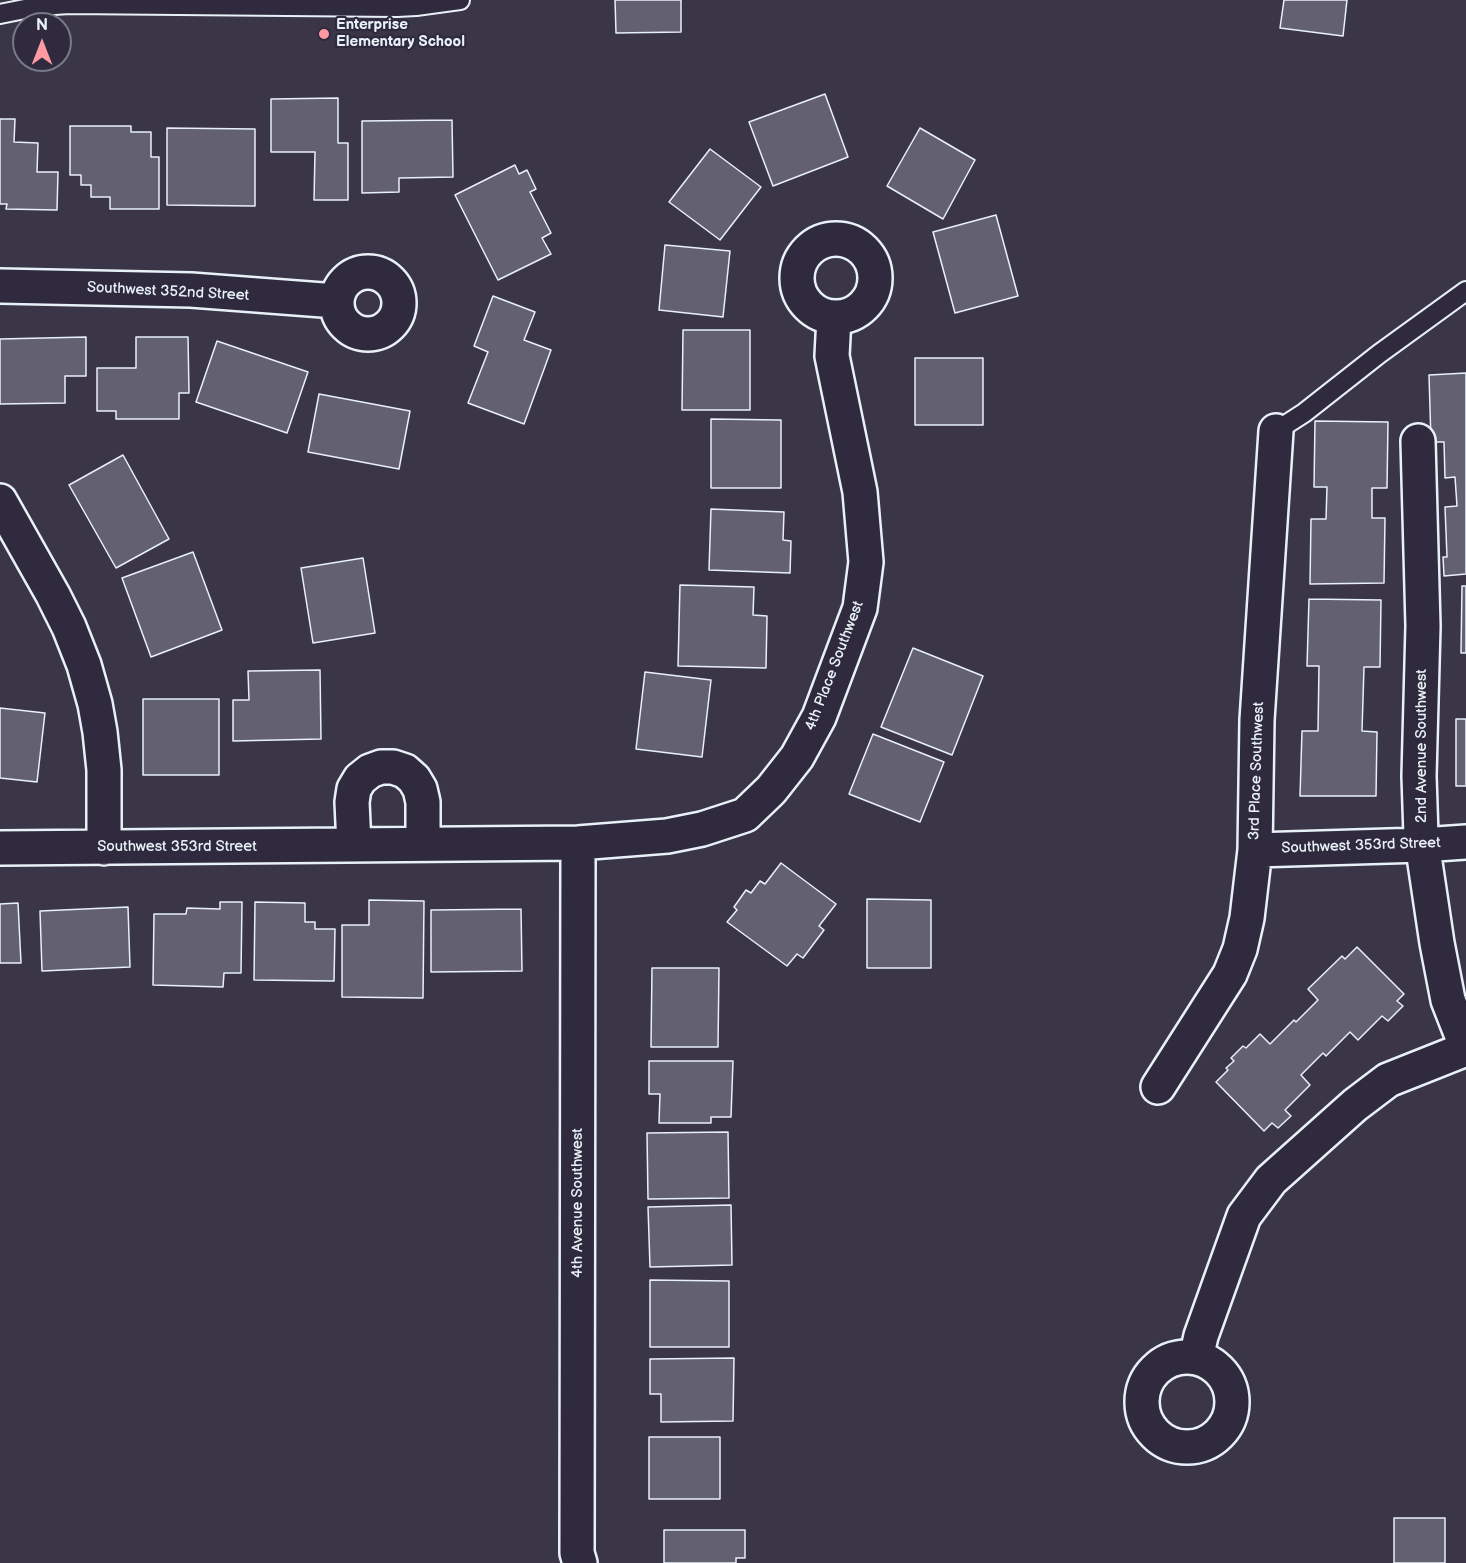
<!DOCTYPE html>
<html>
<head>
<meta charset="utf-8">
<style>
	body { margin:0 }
	#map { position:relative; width:1466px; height:1563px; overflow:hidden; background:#3a3648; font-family:"Balsamiq Sans",sans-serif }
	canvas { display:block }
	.north { position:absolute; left:12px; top:12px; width:60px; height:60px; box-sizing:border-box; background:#2f2a3d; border:2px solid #797a88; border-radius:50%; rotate:0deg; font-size:16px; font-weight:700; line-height:24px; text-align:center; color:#e8f1f8 }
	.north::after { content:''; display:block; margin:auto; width:21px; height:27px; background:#ff9aa2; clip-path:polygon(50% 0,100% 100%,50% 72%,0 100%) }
</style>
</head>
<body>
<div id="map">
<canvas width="1466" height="1563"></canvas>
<div class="north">N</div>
</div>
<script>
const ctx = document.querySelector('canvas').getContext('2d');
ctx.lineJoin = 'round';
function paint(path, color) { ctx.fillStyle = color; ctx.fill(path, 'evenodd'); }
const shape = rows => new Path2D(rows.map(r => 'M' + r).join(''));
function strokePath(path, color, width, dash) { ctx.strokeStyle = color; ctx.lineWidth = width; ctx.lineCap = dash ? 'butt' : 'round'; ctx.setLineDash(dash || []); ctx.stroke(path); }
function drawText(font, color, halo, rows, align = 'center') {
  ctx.font = font + ' "Balsamiq Sans",sans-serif'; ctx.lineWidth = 4.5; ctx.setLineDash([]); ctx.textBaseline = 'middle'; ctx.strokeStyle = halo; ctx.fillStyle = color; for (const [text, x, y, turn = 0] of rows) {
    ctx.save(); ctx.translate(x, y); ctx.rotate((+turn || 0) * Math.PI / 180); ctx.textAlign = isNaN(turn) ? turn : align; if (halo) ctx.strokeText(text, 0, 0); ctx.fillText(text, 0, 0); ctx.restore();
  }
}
const building = shape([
	[615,0,681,0,681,32,616,33,615,0],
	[1284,0,1347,0,1343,36,1280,28,1284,0],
	[825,94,848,157,773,186,749,122,825,94],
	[338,98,338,143,348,143,348,200,314,200,315,152,271,152,271,99,338,98],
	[0,119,15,119,14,142,38,143,37,172,58,172,57,210,6,209,7,204,0,204,0,119],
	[452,120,453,177,399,178,399,192,362,193,362,121,452,120],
	[70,126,131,126,131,132,151,132,151,157,159,157,159,209,110,209,110,197,91,197,91,185,81,185,81,175,70,175,70,126],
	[167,128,255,129,255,206,167,205,167,128],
	[920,128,975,160,943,219,887,186,920,128],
	[710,149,761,187,720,240,669,202,710,149],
	[515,165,519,174,527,170,536,189,530,192,551,233,542,238,551,254,498,280,455,195,515,165],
	[996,215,1018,296,955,313,933,232,996,215],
	[665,245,730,251,723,317,659,310,665,245],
	[493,296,535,312,524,340,551,350,524,424,468,403,488,352,474,346,493,296],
	[683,330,750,330,750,410,682,410,683,330],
	[86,337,86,376,65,376,65,403,0,404,0,339,86,337],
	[136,337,188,337,189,393,179,393,179,419,116,419,116,411,97,411,97,368,136,368,136,337],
	[217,341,308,372,287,433,196,402,217,341],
	[915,358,983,358,983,425,915,425,915,358],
	[1466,373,1466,574,1444,576,1443,557,1447,557,1445,507,1457,506,1455,477,1445,478,1444,442,1431,442,1429,375,1466,373],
	[319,394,410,411,399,469,308,452,319,394],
	[711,419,781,420,781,488,711,488,711,419],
	[1315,421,1388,422,1387,488,1372,488,1372,518,1385,518,1384,583,1310,584,1311,519,1326,519,1327,487,1314,487,1315,421],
	[123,455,169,539,116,568,69,485,123,455],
	[711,509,784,512,783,540,791,541,790,573,709,570,711,509],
	[193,552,222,630,151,657,122,578,193,552],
	[363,558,375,633,313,643,301,568,363,558],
	[680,585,754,587,753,615,767,616,766,668,678,666,680,585],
	[1462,586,1466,586,1466,653,1461,653,1462,586],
	[1309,599,1381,600,1380,667,1364,667,1362,731,1377,732,1376,796,1300,796,1302,731,1318,731,1319,666,1307,666,1309,599],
	[913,648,983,676,952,755,881,727,913,648],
	[320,670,321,739,233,741,233,700,249,700,248,671,320,670],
	[645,672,711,680,702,757,636,749,645,672],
	[143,699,219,699,219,775,143,775,143,699],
	[0,708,45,713,37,782,0,778,0,708],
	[1456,719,1466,719,1466,786,1456,786,1456,719],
	[873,734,944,762,920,822,849,794,873,734],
	[781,863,836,904,819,926,824,930,803,958,797,954,787,966,727,922,737,910,734,907,746,890,751,893,760,881,765,884,781,863],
	[867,899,931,900,931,968,867,968,867,899],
	[369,900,424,901,423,998,342,997,342,925,369,925,369,900],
	[220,902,242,902,241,973,224,973,223,987,153,985,154,914,186,914,187,908,220,909,220,902],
	[255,902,305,903,305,922,315,922,315,929,335,929,334,981,254,980,255,902],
	[18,903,21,963,0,963,0,904,18,903],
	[128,907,130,967,42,971,40,911,128,907],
	[521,909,522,971,431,972,431,910,521,909],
	[1357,947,1404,994,1397,1001,1403,1006,1388,1021,1382,1016,1358,1040,1350,1032,1326,1056,1323,1053,1301,1075,1310,1085,1285,1110,1291,1116,1278,1128,1272,1123,1264,1131,1216,1082,1228,1070,1226,1068,1234,1061,1231,1058,1243,1046,1246,1048,1260,1034,1270,1044,1294,1020,1296,1022,1318,1000,1308,989,1342,956,1345,959,1357,947],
	[652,968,719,968,718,1047,651,1047,652,968],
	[649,1061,733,1061,731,1117,711,1117,711,1123,659,1123,660,1094,649,1094,649,1061],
	[728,1132,729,1198,648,1199,647,1133,728,1132],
	[731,1205,732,1265,650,1267,648,1207,731,1205],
	[650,1280,729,1281,729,1347,650,1347,650,1280],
	[734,1358,733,1421,661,1422,661,1394,650,1394,650,1359,734,1358],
	[649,1437,720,1437,720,1499,649,1499,649,1437],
	[1394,1518,1445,1518,1445,1563,1394,1563,1394,1518],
	[664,1530,745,1530,745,1558,736,1558,736,1563,664,1563,664,1530]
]);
const service = shape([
	[0,14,40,6,69,4,397,7,416,6,460,0],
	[1276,431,1304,413,1379,354,1466,291]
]);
const minor = shape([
	'797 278a39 39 0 1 1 78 0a39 39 0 1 1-78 0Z',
	'337 303a31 31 0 1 1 62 0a31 31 0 1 1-62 0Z',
	[0,286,191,290,336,301],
	[1418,441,1423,626,1419,776,1421,836,1437,943,1448,1000,1466,1046],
	[0,501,53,595,69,627,84,665,95,704,100,732,104,770,104,848],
	[578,843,577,1553,580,1563],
	[354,845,352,802,354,789,360,779,370,771,381,767,393,767,405,771,414,779,420,789,423,802,423,844],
	[0,848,578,843,667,836,702,829,745,815,771,790,797,757,819,717,860,608,866,562,860,492,832,356,834,317],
	[1255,850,1422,845,1466,842],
	[1158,1087,1230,974,1240,949,1247,918,1255,850,1257,720,1276,431],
	'1142 1402a45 45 0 1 1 90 0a45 45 0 1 1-90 0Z',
	[1196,1358,1201,1336,1244,1216,1271,1180,1355,1105,1388,1080,1466,1049]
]);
const markers = [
	[324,34,6,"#ff9aa2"]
];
const poiNames = [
	["Enterprise",336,25],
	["Elementary School",336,42]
];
const streetNames = [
	["Southwest 352nd Street",168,292,3],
	["4th Place Southwest",835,666,-69],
	["2nd Avenue Southwest",1422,746,-90],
	["3rd Place Southwest",1257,771,-88],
	["Southwest 353rd Street",1361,846,-2],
	["Southwest 353rd Street",177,847],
	["4th Avenue Southwest",578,1203,-90]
];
paint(building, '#636171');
strokePath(building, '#e8f1f8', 1.5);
strokePath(service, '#e8f1f8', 22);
strokePath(minor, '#e8f1f8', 38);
strokePath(service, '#2f2a3d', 18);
strokePath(minor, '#2f2a3d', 33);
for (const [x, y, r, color] of markers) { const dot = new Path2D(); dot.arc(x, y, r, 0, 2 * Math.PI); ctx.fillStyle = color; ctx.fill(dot); strokePath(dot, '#2f2a3d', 2); }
drawText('bold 15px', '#e8f1f8', '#2f2a3d', poiNames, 'left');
drawText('15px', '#e8f1f8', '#2f2a3d', streetNames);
</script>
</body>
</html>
